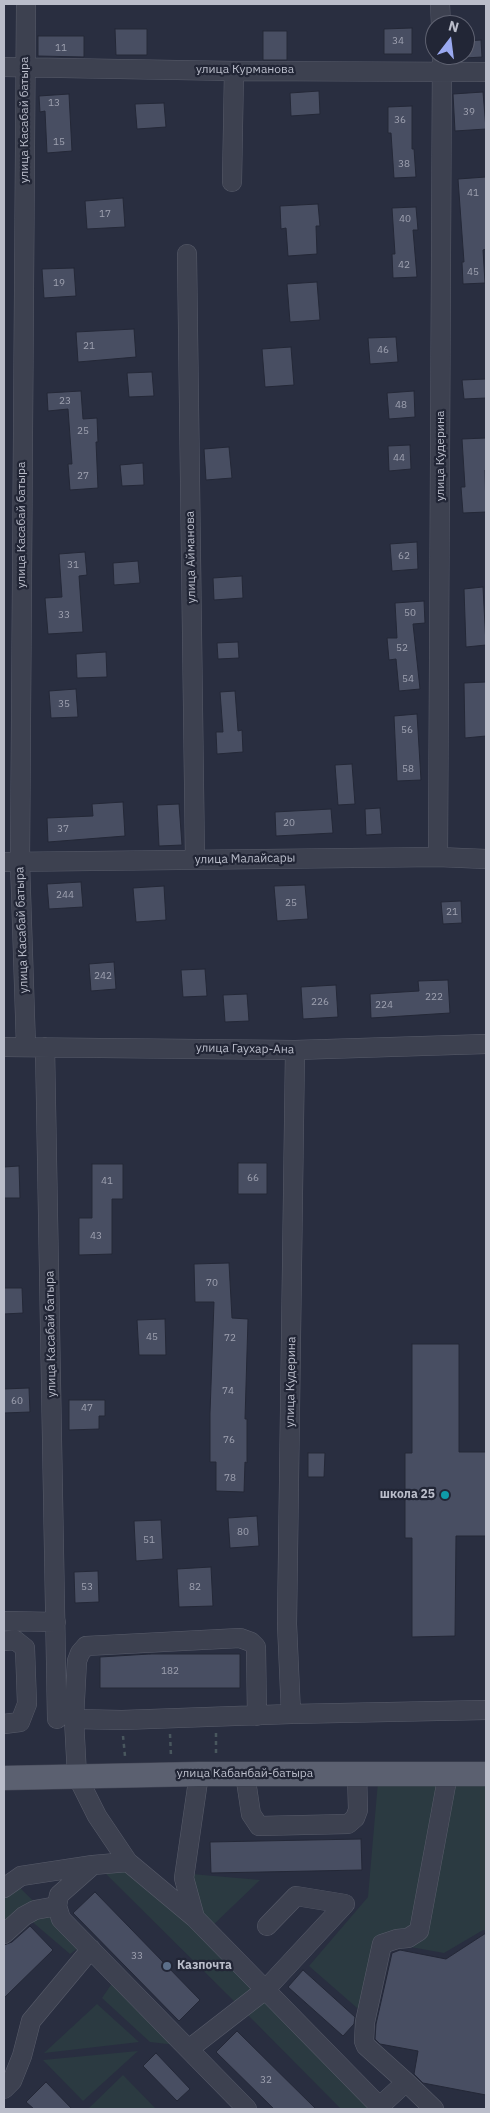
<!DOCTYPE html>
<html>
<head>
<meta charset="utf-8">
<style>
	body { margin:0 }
	#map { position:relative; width:490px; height:2113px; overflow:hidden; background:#292e40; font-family:"IBM Plex Sans",sans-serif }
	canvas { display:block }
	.frame { position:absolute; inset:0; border:5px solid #babdca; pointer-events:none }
	.north { position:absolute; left:425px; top:15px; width:50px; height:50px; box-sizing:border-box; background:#222636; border:1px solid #5f6271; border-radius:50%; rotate:15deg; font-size:14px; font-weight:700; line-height:20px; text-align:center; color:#babdca }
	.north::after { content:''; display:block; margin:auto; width:18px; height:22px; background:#9aa9f0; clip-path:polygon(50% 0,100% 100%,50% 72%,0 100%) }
</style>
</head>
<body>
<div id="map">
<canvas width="490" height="2113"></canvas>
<div class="frame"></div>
<div class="north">N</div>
</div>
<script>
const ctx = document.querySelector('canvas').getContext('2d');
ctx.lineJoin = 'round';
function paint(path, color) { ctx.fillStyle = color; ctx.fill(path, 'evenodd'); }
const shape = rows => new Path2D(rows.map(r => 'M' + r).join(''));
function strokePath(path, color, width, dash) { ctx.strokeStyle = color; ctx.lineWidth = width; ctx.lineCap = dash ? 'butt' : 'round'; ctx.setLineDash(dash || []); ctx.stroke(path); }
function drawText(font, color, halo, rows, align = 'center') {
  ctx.font = font + ' "IBM Plex Sans",sans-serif'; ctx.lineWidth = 4.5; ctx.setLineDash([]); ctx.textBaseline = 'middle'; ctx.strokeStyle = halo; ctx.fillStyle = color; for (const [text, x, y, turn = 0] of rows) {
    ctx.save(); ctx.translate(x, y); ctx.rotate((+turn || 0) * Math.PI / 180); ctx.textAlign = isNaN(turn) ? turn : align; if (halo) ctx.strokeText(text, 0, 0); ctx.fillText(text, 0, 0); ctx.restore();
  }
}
const green = shape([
	[486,1781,486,1930,483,1930,444,1953,377,1941,364,2014,309,1966,368,1897,378,1782],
	[141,1862,258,1991,236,2003,101,1869],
	[191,1874,260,1880,210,1928,200,1909],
	[16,1884,80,1947,70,1954,22,1913,4,1930,4,1894],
	[115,1979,176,2045,150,2042,102,1998],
	[265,1996,374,2109,341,2109,245,2012],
	[97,2004,139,2042,44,2053],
	[138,2051,83,2101,43,2060],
	[123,2075,156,2109,90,2109,89,2108]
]);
const building = shape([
	[412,28,412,54,384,54,384,29,412,28],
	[115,29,147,29,147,55,116,55,115,29],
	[263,31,287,31,287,60,263,60,263,31],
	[38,36,84,36,84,57,38,56,38,36],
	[481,40,482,57,465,58,465,41,481,40],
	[319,91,320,114,291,116,290,93,319,91],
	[483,92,486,129,455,131,453,94,483,92],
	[69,94,72,151,47,153,45,111,40,112,39,96,69,94],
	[164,103,166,127,137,129,135,104,164,103],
	[412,106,412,149,414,149,416,177,394,178,391,133,388,133,388,107,412,106],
	[486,177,486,249,483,250,485,283,463,284,462,262,464,262,458,179,486,177],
	[123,198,125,227,87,229,85,201,123,198],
	[318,204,320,226,316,226,317,254,288,256,286,228,281,229,280,206,318,204],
	[416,207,418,230,413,230,417,277,393,278,392,254,395,254,392,208,416,207],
	[74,268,76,296,44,298,42,269,74,268],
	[317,282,320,320,290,322,287,284,317,282],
	[134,329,136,357,78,362,76,332,134,329],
	[396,337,398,362,370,364,368,338,396,337],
	[291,347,294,385,265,387,262,349,291,347],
	[152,372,154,396,129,397,127,373,152,372],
	[486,379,486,398,464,399,462,380,486,379],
	[81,391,83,419,97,418,98,442,96,442,98,488,70,490,68,464,72,464,68,409,48,411,47,393,81,391],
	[414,391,415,417,389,419,387,393,414,391],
	[486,438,486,470,485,470,486,512,463,513,461,487,465,487,462,439,486,438],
	[410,445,411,469,389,471,388,446,410,445],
	[229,447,232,478,206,480,204,449,229,447],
	[143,463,144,485,122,486,120,465,143,463],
	[417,542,418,569,392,571,390,544,417,542],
	[85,552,87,575,79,576,83,632,48,634,45,598,62,597,59,554,85,552],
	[138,561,140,583,114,585,113,563,138,561],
	[242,576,243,598,214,600,213,578,242,576],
	[483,587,486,645,466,647,464,589,483,587],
	[424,601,425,623,413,624,420,689,399,691,396,659,389,660,387,638,397,638,395,603,424,601],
	[238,642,239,658,218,659,217,643,238,642],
	[106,652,107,677,77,678,76,654,106,652],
	[486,682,486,736,465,738,464,683,486,682],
	[76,689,78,717,51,718,49,691,76,689],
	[235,691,238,731,242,730,243,752,217,754,216,732,223,732,220,692,235,691],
	[417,714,421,780,397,781,394,716,417,714],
	[352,764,355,804,338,805,335,765,352,764],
	[123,802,125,836,48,842,47,818,93,816,92,804,123,802],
	[179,804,182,845,159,846,157,805,179,804],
	[380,808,382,834,366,835,365,809,380,808],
	[331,809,333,833,276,836,275,812,331,809],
	[81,882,83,907,49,909,47,884,81,882],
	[305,885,308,919,277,921,274,886,305,885],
	[164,886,166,920,136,922,133,888,164,886],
	[461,901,462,923,443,924,441,902,461,901],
	[114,962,116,989,91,991,89,964,114,962],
	[205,969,207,996,183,997,181,970,205,969],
	[448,980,450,1013,371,1018,370,994,419,991,418,981,448,980],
	[336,985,338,1017,303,1019,301,987,336,985],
	[247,994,249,1021,225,1022,223,995,247,994],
	[238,1163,267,1163,267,1194,238,1194,238,1163],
	[92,1164,123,1164,123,1199,112,1199,112,1254,79,1255,79,1218,92,1218,92,1164],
	[19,1166,20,1198,4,1198,4,1167,19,1166],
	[229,1263,232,1318,248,1319,245,1419,247,1419,247,1463,245,1462,244,1492,216,1491,216,1462,210,1462,210,1413,214,1302,195,1302,194,1264,229,1263],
	[4,1288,22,1288,23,1313,4,1314,4,1288],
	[165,1319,166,1355,139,1355,137,1320,165,1319],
	[412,1344,459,1344,459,1452,486,1452,486,1536,456,1536,455,1636,412,1637,412,1538,405,1538,405,1453,412,1453,412,1344],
	[29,1388,30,1412,4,1413,4,1389,29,1388],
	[69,1400,105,1400,105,1416,99,1416,99,1429,69,1430,69,1400],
	[308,1453,325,1453,324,1477,308,1477,308,1453],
	[257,1516,259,1546,230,1548,228,1518,257,1516],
	[161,1520,163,1559,136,1561,134,1521,161,1520],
	[211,1567,213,1606,179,1607,177,1569,211,1567],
	[98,1571,99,1602,75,1603,74,1572,98,1571],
	[150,1654,240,1654,240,1688,100,1688,100,1657,150,1654],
	[361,1839,362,1870,211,1873,210,1842,361,1839],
	[95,1892,200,2000,179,2021,73,1913,95,1892],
	[30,1926,53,1950,4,1998,4,1945,12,1942,30,1926],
	[486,1933,486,2095,423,2083,414,2074,418,2051,380,2044,375,2039,376,2024,392,1953,400,1950,446,1959,486,1933],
	[303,1970,355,2017,354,2024,343,2036,288,1987,303,1970],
	[237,2031,316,2109,274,2109,216,2052,237,2031],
	[156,2053,190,2089,177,2101,143,2066,156,2053],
	[46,2082,72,2109,34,2109,26,2102,46,2082]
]);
const path = shape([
	[216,1733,216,1755],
	[170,1734,171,1756],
	[123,1736,125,1756]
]);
const minor = shape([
	[26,4,20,862,26,1047],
	[440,4,441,25],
	[4,67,234,71,486,72],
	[232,182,234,71],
	[187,254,195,860],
	[438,857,442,55],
	[4,862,438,857,486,859],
	[4,1047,295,1050,486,1044],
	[45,1047,57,1719],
	[4,1621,56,1622],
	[4,1641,15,1640,25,1648,27,1704,20,1722,4,1724],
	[291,1714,287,1624,295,1050],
	[74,1719,122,1720,291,1714,486,1710],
	[199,1774,184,1878,195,1918,382,2109],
	[245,1774,251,1814,259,1826,348,1824,355,1818,358,1810,357,1774],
	[93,1865,59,1895,57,1906,61,1919,247,2109],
	[4,1888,21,1876,93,1865,128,1862],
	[195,1918,128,1862,97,1816,77,1776,74,1719,77,1661,80,1653,86,1646,240,1638,251,1642,256,1647,257,1716],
	[4,1934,24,1916,35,1910,57,1906],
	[189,2049,265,1990,345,1904,296,1896,267,1926],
	[406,2082,366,2046,364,2041,365,2022,382,1944,397,1939,408,1938,419,1931,448,1774],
	[4,2089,12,2081,22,2056,31,2021,91,1949],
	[380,2106,406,2082,434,2109]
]);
const major = shape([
	[4,1778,199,1774,486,1774]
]);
const markers = [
	[445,1495,5,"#0f9aa8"],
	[167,1966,5,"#5c6f8a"]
];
const numberNames = [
	["34",398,41],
	["11",61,48],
	["13",54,103],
	["39",469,112],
	["36",400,120],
	["15",59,142],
	["38",404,164],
	["41",473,193],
	["17",105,214],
	["40",405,219],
	["42",404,265],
	["45",473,272],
	["19",59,283],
	["21",89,346],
	["46",383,350],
	["23",65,401],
	["48",401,405],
	["25",83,431],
	["44",399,458],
	["27",83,476],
	["62",404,556],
	["31",73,565],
	["50",410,613],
	["33",64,615],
	["52",402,648],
	["54",408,679],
	["35",64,704],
	["56",407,730],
	["58",408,769],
	["20",289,823],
	["37",63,829],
	["244",65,895],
	["25",291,903],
	["21",452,912],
	["242",103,976],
	["222",434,997],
	["226",320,1002],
	["224",384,1005],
	["66",253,1178],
	["41",107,1181],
	["43",96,1236],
	["70",212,1283],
	["45",152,1337],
	["72",230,1338],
	["74",228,1391],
	["60",17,1401],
	["47",87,1408],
	["76",229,1440],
	["78",230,1478],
	["80",243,1532],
	["51",149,1540],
	["53",87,1587],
	["82",195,1587],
	["182",170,1671],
	["33",137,1956],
	["32",266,2080]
];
const streetNames = [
	["улица Курманова",245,70],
	["улица Касабай батыра",25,120,-90],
	["улица Кудерина",441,456,-90],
	["улица Касабай батыра",22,525,-90],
	["улица Айманова",191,557,-91],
	["улица Малайсары",245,859,-1],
	["улица Касабай батыра",22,930,-92],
	["улица Гаухар-Ана",245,1049,1],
	["улица Касабай батыра",51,1334,-91],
	["улица Кудерина",291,1382,-89],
	["улица Кабанбай-батыра",245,1774]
];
const poiNames = [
	["школа 25",435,1495],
	["Казпочта",177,1966,"left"]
];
paint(green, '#2b3a41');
paint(building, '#484e62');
strokePath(building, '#242837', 1);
strokePath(minor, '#585c6a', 20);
strokePath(major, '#474a59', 25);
strokePath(path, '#49575e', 2.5, [4, 4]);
strokePath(minor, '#3d4150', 19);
strokePath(major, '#5b6070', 24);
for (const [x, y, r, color] of markers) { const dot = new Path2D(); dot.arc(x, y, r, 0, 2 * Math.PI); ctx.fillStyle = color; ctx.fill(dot); strokePath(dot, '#222636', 2); }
drawText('10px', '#9ea1b0', null, numberNames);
drawText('12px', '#babdca', '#222636', streetNames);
drawText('bold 12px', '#babdca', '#222636', poiNames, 'right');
</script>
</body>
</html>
